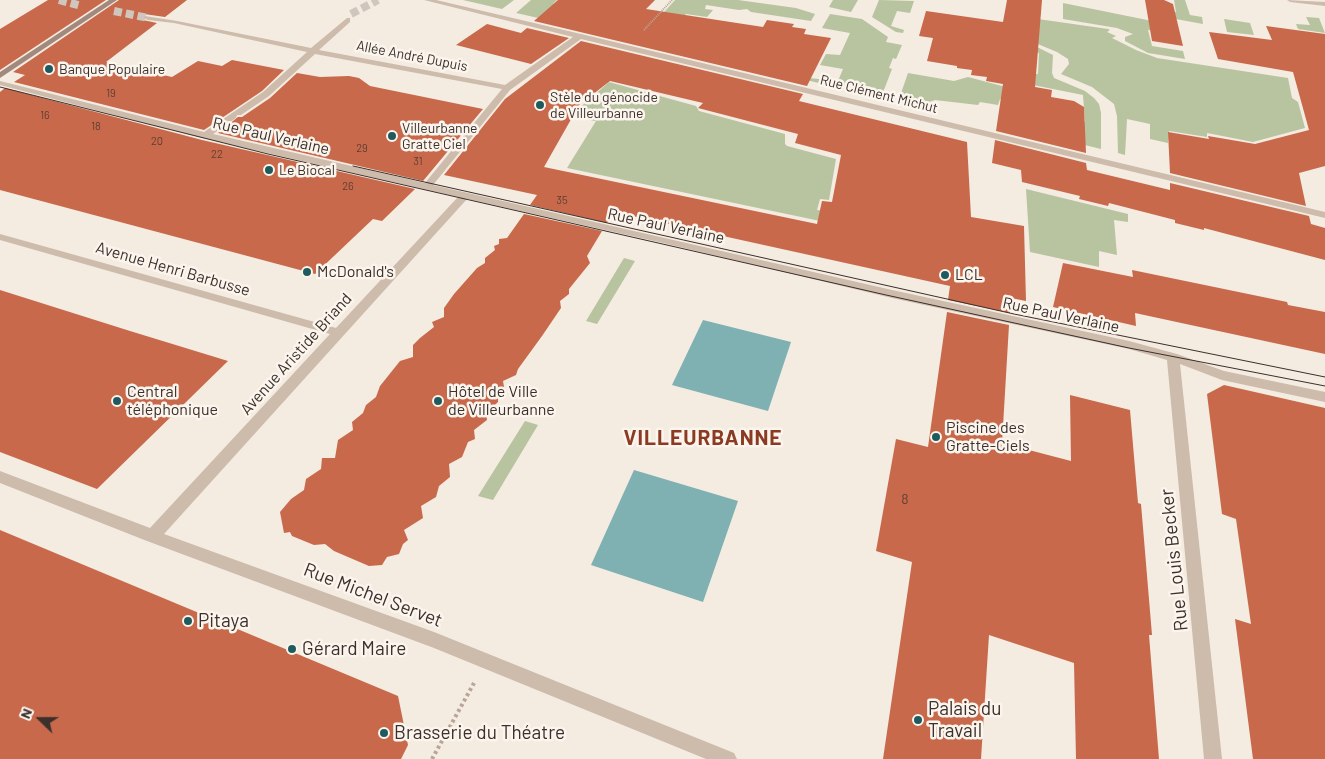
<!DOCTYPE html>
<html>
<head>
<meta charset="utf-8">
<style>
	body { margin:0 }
	#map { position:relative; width:1325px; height:759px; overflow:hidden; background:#f4ebe1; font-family:Barlow,sans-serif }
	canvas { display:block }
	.north { position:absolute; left:15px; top:694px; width:50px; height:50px; -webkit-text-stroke:4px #fbf5ee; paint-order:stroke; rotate:292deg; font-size:14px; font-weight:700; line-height:20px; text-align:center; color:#3b302b }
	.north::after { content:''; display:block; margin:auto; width:18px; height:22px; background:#3b302b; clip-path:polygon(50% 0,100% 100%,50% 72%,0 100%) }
</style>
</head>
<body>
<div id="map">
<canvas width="1325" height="759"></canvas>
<div class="north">N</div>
</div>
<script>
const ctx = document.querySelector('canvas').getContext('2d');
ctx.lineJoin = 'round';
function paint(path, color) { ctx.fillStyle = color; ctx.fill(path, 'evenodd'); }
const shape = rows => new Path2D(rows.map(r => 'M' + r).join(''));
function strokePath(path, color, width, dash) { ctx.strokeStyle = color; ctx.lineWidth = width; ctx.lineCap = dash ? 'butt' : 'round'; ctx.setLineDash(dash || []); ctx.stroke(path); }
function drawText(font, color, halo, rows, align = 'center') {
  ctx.font = font + ' Barlow,sans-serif'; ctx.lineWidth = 5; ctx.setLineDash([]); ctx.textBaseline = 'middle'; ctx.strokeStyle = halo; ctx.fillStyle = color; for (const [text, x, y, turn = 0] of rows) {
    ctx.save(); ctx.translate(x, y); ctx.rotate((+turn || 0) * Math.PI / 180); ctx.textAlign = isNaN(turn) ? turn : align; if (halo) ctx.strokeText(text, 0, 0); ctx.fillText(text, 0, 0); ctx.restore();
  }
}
const green = shape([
	[463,0,514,0,502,9],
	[531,0,557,0,553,4,561,23,516,13],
	[675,0,738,0,796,8,815,14,811,21,751,12,747,9,739,10,706,5,705,9,713,10,707,17,686,14,659,46,638,41],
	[833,0,858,0,851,12,829,7],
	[879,0,914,1,910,13,897,11,891,26,904,30,903,33,896,32,872,17],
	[1174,0,1185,0,1190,15,1202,17,1203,24,1165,17,1168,11,1176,12],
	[1063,3,1162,23,1158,31,1148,30,1152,46,1183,51,1185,59,1148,53,1125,41,1125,37,1133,34,1117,28,1063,19],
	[830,14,862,19,888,37,886,42,902,45,896,59,893,58,889,68,892,69,882,95,869,93,868,95,790,76,838,81,843,69,820,65,826,54,840,55,850,33,822,28],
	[1010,15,1108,29,1110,30,1107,32,1116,36,1112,38,1136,50,1157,58,1288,78,1292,98,1298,102,1305,128,1253,142,1207,133,1207,137,1169,131,1168,143,1150,139,1150,124,1127,119,1125,155,1118,153,1117,116,1114,104,1092,87,1061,74,1069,64,1068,59,1057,52,1033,42],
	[1306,17,1319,18,1325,33,1298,29,1296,24,1310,25],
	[1224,19,1250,23,1254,35,1227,32],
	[1009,44,1039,48,1053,55,1052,73,1054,78,1085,91,1094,98,1099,104,1101,113,1101,149,1036,133,1068,119,1085,122,1083,95,1023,83,1030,74,1038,74,1039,53,1008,48],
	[908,73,954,81,968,77,1017,90,1009,100,1000,99,998,105,980,102,978,105,935,100,926,103,924,106,918,105,917,107,902,103,899,99],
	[609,82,696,106,699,111,785,134,785,144,787,146,836,159,829,200,820,199,817,210,825,211,825,222,567,168,596,121,569,117],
	[1026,189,1128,214,1128,222,1114,220,1117,255,1099,251,1099,267,1030,252],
	[624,258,635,261,597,324,586,321],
	[525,421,538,425,493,500,478,496]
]);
const water = shape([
	[703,320,791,342,768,411,672,385],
	[634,470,738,501,703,602,591,565]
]);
const building = shape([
	[48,0,106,0,0,70,0,29],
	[119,0,187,0,165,17,144,14,143,20,157,23,106,62,172,77,198,61,222,66,232,60,284,70,262,91,204,130,14,82,25,75,13,72],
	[558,0,655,0,646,9,763,27,767,20,794,24,792,27,806,29,804,34,831,38,807,86,534,21],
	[1007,0,1042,0,1035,87,1052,90,1051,97,1074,101,1084,107,1086,153,996,131,1003,84,986,81,987,77,971,75,972,70,957,68,957,66,927,61,933,38,919,36,926,11,1003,22],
	[1145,0,1164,0,1173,4,1183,46,1152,41],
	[487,24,521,33,527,28,569,38,531,64,456,45],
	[1266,26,1325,34,1325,166,1299,173,1306,206,1170,173,1168,132,1209,139,1208,136,1255,144,1309,130,1293,72,1218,59,1209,32,1272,40],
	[581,41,803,94,799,101,967,142,971,217,1024,226,1026,301,1011,298,1010,313,948,300,950,286,614,212,607,223,530,205,537,195,444,175,505,99],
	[610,81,703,103,698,108,798,134,795,143,841,155,832,202,822,201,817,224,544,167,586,93,592,95],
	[297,73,320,77,349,76,359,78,370,86,483,109,423,181,218,133,238,117,242,117,270,98],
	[5,88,202,140,415,189,382,221,373,219,315,274,0,190,0,92],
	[995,140,1086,163,1087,170,1170,190,1170,183,1309,216,1311,224,1325,228,1325,260,1204,228,1204,230,1175,223,1175,220,1109,203,1108,206,1079,199,1080,196,1022,182,1021,170,992,163],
	[524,214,602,231,587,256,590,263,569,289,569,294,560,301,561,308,542,336,518,369,516,375,503,381,505,393,498,397,498,402,486,413,487,420,474,430,475,439,468,442,462,457,449,464,450,477,439,486,436,497,421,506,423,518,404,530,408,540,403,544,399,554,387,557,382,565,369,566,334,551,325,544,314,545,292,536,290,532,284,533,280,512,291,499,304,490,306,479,321,469,322,458,335,458,338,440,353,430,352,422,363,413,366,405,376,397,380,386,400,361,413,357,413,345,420,338,434,327,432,322,444,317,444,308,454,294,477,268,485,263,485,258,495,250,494,246,499,244,499,239,507,238],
	[1063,263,1133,277,1132,270,1287,302,1288,305,1325,312,1325,354,1135,313,1136,326,1053,307],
	[0,290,130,331,228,361,97,489,0,452],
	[947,312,1009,325,1002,443,1071,461,1070,395,1130,410,1138,503,1141,504,1152,635,1149,635,1159,759,1076,759,1074,663,989,635,981,759,883,759,912,562,876,551,896,439,928,447],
	[1224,385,1325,408,1325,759,1253,759,1235,619,1251,624,1236,519,1222,514,1207,394],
	[0,530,398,696,408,745,401,759,0,759]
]);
const streetTunnel = shape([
	[59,0,82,6],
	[114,11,148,18],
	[351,14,378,0]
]);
const pathFar1 = shape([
	[644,30,672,0]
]);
const path = shape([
	[432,759,474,683]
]);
const street = shape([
	[424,0,436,0,581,34,1325,212,1325,218,581,39,510,90,433,185,892,290,1129,341,1177,354,1224,371,1325,392,1325,402,1222,380,1180,364,1222,759,1204,759,1167,360,1129,349,892,298,663,243,467,199,164,534,434,632,734,753,737,759,706,759,434,648,147,541,0,483,0,471,150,528,330,334,0,240,0,234,336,328,458,197,202,138,0,85,0,81,204,132,263,92,307,52,174,23,148,20,144,18,145,16,177,21,311,48,347,18,350,18,350,22,319,50,505,85,573,37,424,0],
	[315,54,502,89,425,183,213,134,236,118,237,115,241,115,269,96,315,54],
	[1287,0,1325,2,1325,6,1290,2,1287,0]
]);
const secondary = shape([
	[109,0,117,0,0,78,0,72,109,0]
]);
const tram = shape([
	[0,87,268,154,886,295,1129,348,1325,386],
	[353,166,1014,314,1325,377]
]);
const markers = [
	[49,69,5,"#1f5a5e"],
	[540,105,5,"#1f5a5e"],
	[392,136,5,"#1f5a5e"],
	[269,170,5,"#1f5a5e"],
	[307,272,5,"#1f5a5e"],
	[945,275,5,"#1f5a5e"],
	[117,401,5,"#1f5a5e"],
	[438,401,5,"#1f5a5e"],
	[936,437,5,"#1f5a5e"],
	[188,621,5,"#1f5a5e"],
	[292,649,5,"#1f5a5e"],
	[918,720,5,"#1f5a5e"],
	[384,733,5,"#1f5a5e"]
];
const farNumbernames = [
	["19",111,93],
	["16",45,115],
	["18",96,126],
	["20",157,141],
	["29",362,148],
	["22",217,154],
	["31",418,161],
	["26",348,186],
	["35",562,200]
];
const farStreetnames = [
	["Allée André Dupuis",412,56,11],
	["Rue Clément Michut",879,94,14]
];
const farPoinames = [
	["Banque Populaire",59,69],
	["Stèle du génocide",550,97],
	["de Villeurbanne",550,113],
	["Villeurbanne",402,128],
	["Gratte Ciel",402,144],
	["Le Biocal",279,170]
];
const numberNames = [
	["8",905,499]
];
const streetNames = [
	["Rue Paul Verlaine",271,136,13],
	["Rue Paul Verlaine",666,226,12],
	["Avenue Henri Barbusse",173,269,16],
	["Rue Paul Verlaine",1061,315,12],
	["Avenue Aristide Briand",296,354,-48]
];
const poiNames = [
	["McDonald's",317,272],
	["LCL",955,275],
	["Central",127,392],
	["téléphonique",127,410],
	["Hôtel de Ville",448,392],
	["de Villeurbanne",448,410],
	["Piscine des",946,428],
	["Gratte-Ciels",946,446]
];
const nearStreetnames = [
	["Rue Louis Becker",1174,560,-96],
	["Rue Michel Servet",373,595,21]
];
const nearPoinames = [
	["Pitaya",198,621],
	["Gérard Maire",302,649],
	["Palais du",928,709],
	["Travail",928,731],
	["Brasserie du Théatre",394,733]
];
const districtNames = [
	["VILLEURBANNE",703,438]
];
paint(green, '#b8c4a0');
paint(water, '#7fb0b2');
paint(building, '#c8694b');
strokePath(streetTunnel, '#cfc6bd', 8, [8, 4]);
strokePath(pathFar1, '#b9a596', 2, [1, 1]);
strokePath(path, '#b9a596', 4, [3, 3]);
paint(street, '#cdbbac');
paint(secondary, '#a18a7d');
strokePath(tram, '#3b302b', 1);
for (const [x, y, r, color] of markers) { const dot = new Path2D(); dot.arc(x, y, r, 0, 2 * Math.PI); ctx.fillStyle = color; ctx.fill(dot); strokePath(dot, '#fbf5ee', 2); }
drawText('11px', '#5e3e33', null, farNumbernames);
drawText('14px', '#3b302b', '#fbf5ee', farStreetnames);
drawText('14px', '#3b302b', '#fbf5ee', farPoinames, 'left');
drawText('14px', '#5e3e33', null, numberNames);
drawText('16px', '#3b302b', '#fbf5ee', streetNames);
drawText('16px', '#3b302b', '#fbf5ee', poiNames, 'left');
drawText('19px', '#3b302b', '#fbf5ee', nearStreetnames);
drawText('19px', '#3b302b', '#fbf5ee', nearPoinames, 'left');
ctx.letterSpacing = '1px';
drawText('bold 21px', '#8c3b22', '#fbf5ee', districtNames);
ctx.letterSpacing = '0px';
</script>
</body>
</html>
